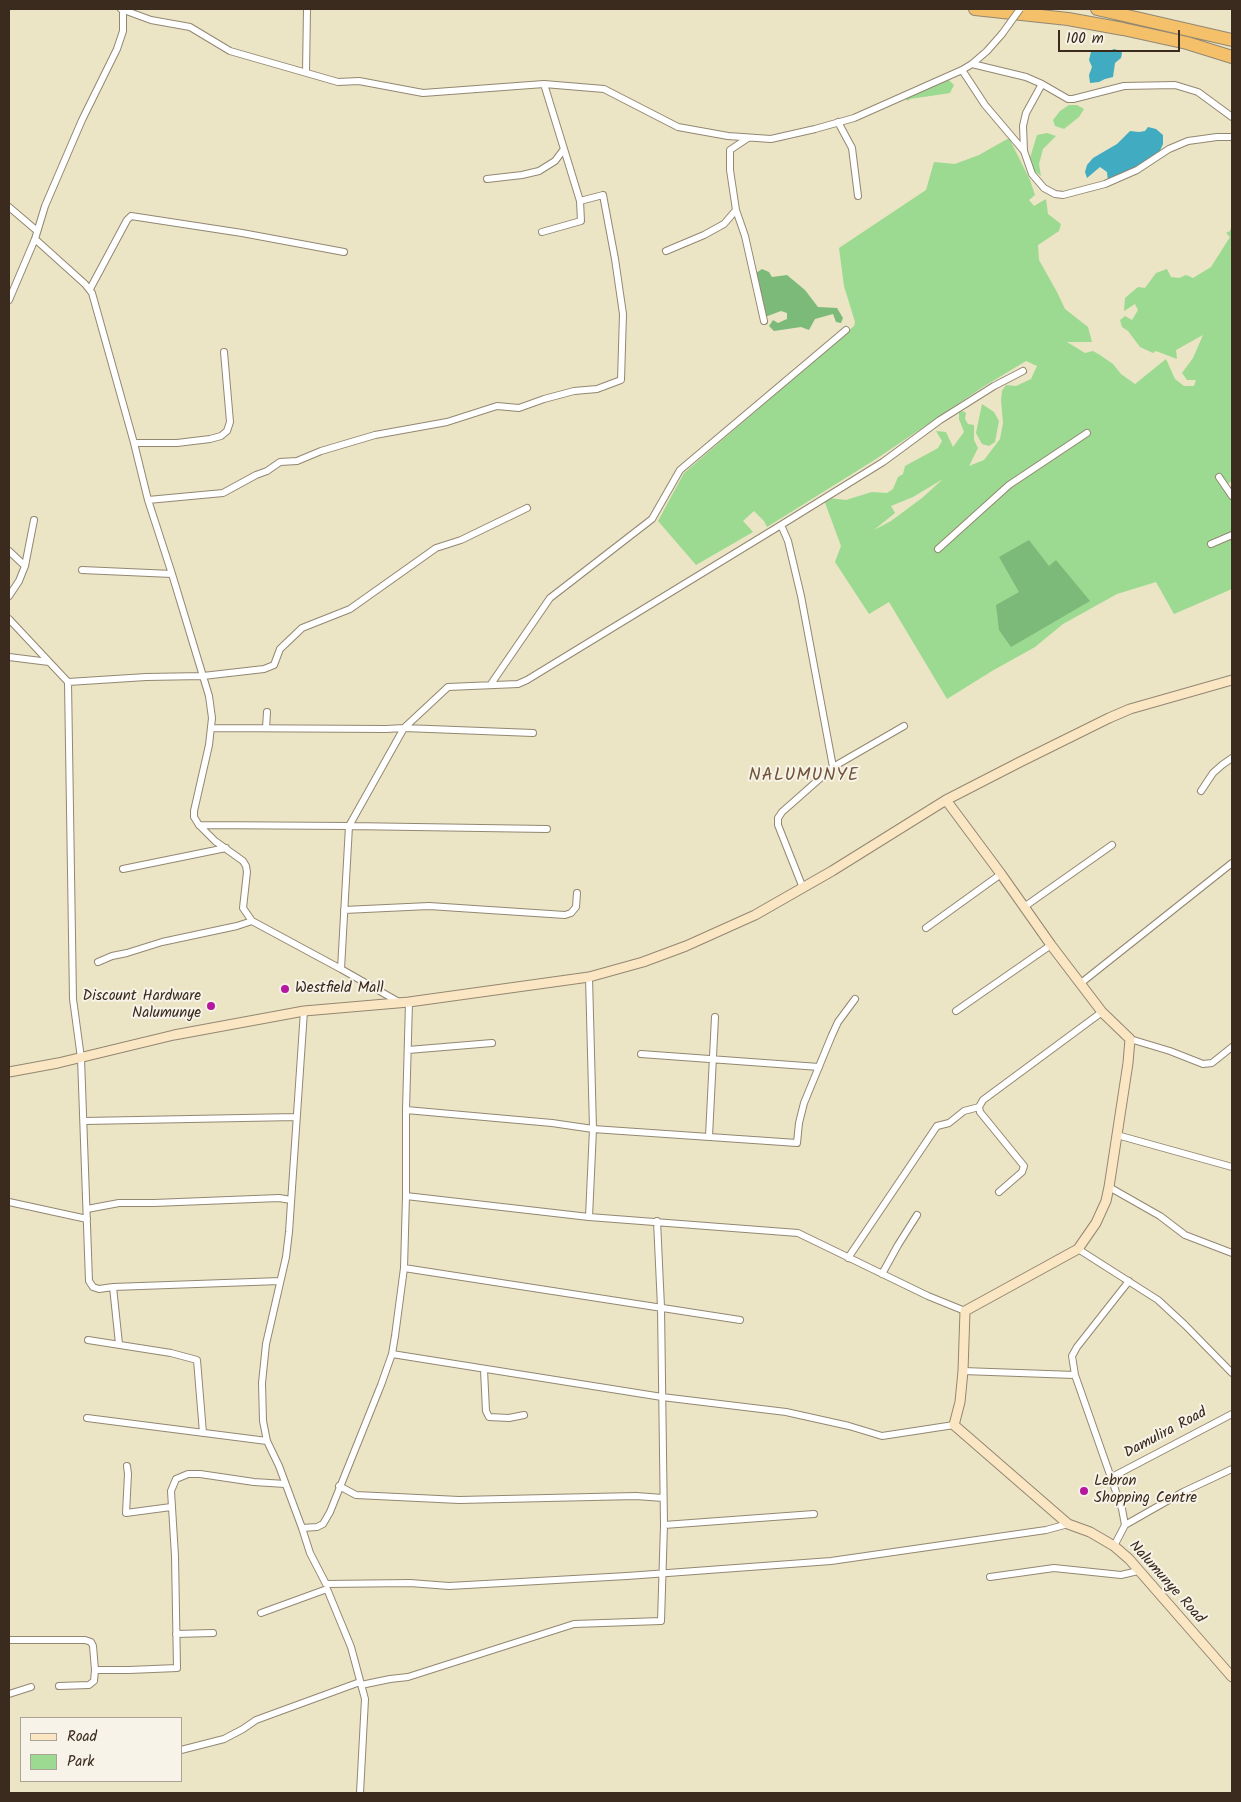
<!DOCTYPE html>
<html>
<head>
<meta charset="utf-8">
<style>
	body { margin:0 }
	#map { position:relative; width:1241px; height:1802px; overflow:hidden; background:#ebe4c5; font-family:Kalam,sans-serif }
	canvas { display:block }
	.frame { position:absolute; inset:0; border:10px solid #3b2a1e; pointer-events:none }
	.legend { position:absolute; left:20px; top:1717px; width:162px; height:65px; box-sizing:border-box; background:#f7f3e8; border:1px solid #aca397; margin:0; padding:6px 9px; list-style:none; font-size:15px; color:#3b2a1e }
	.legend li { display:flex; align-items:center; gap:10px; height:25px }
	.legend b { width:25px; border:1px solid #aca397 }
	.scale { position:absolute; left:1058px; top:30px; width:122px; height:22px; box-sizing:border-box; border:2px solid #3b2a1e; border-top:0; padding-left:6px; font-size:15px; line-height:18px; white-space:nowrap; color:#3b2a1e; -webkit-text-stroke:4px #f7f3e8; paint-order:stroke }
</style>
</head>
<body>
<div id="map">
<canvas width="1241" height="1802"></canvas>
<div class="frame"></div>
<ul class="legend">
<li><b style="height:6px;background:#fbe6c3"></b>Road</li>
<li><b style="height:14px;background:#9bda90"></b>Park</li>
</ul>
<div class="scale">100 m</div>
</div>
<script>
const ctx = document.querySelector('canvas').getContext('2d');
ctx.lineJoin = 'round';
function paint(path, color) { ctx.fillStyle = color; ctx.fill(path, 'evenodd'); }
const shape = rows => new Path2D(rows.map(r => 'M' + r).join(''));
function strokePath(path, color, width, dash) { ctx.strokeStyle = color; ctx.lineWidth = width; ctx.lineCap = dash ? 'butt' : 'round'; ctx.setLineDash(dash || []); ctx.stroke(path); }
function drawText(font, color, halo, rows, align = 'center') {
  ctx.font = font + ' Kalam,sans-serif'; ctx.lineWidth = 4; ctx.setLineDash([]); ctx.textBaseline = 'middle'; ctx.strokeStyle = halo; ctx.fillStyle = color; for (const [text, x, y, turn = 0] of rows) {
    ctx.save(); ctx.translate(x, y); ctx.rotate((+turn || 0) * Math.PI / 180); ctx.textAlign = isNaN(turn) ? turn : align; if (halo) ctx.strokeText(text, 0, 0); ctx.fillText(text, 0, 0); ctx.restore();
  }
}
const green = shape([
	[948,79,954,85,950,93,910,99,908,101,904,97],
	[1069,105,1077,105,1084,109,1079,117,1064,129,1055,126,1053,120,1060,111],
	[1047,133,1056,136,1043,149,1039,164,1041,176,1032,169,1030,158,1037,135],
	[1009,138,1030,180,1035,195,1029,200,1034,206,1046,199,1048,214,1061,224,1059,231,1038,245,1039,260,1057,292,1065,309,1088,327,1092,342,1067,342,1085,353,1093,351,1100,355,1113,364,1121,374,1135,384,1166,359,1175,379,1184,386,1194,386,1196,380,1187,380,1182,373,1193,358,1203,335,1176,350,1177,359,1156,351,1153,353,1140,347,1128,331,1122,327,1120,320,1125,316,1132,320,1138,310,1135,304,1124,311,1125,298,1138,287,1145,288,1156,273,1167,269,1171,277,1179,278,1186,275,1193,278,1211,267,1230,237,1226,233,1230,231,1232,224,1232,481,1225,486,1232,502,1232,589,1174,614,1156,582,1117,594,1063,624,1035,647,992,671,947,699,889,602,869,614,835,562,841,546,824,500,829,498,846,500,872,492,887,493,893,489,898,477,903,474,905,466,938,448,942,441,936,431,946,432,953,447,964,432,959,419,959,413,963,411,966,413,965,419,968,424,974,425,974,440,978,448,969,466,984,460,1000,439,1003,423,1001,400,1002,391,1006,385,1016,386,1031,379,1037,366,1026,361,983,387,876,459,767,527,764,521,754,511,743,521,753,532,696,565,658,521,684,473,854,326,855,322,844,286,839,248,926,190,934,162,955,164,979,155],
	[943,479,922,498,891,521,874,530,895,513,891,506,913,497],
	[982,404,994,412,999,421,995,442,989,446,982,444,976,433]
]);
const forest = shape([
	[762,269,769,272,772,277,787,275,805,290,818,307,837,308,843,318,841,323,836,322,833,314,815,319,809,330,801,327,774,331,769,326,773,320,778,323,787,319,787,313,781,311,765,317,756,273],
	[1029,540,1049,566,1056,560,1090,601,1011,647,999,630,996,605,1019,592,999,557]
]);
const water = shape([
	[1114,49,1121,51,1122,53,1121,58,1115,63,1113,77,1105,79,1099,82,1090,83,1089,75,1092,67,1089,60,1091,52,1107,52],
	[1148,127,1156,129,1163,135,1163,144,1159,153,1137,169,1108,181,1107,172,1100,167,1087,178,1085,172,1087,165,1093,158,1117,144,1130,131,1139,132,1145,131]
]);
const street = shape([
	[121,9,151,20,190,27,230,51,338,82,359,81,423,93,544,84,604,89,678,127,728,136,771,139,815,129,854,118,962,70,972,64,987,51,1002,34],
	[972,64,1026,77,1042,84],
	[962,70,985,105,1024,151],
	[306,72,307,9],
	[1232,117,1198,92,1175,85,1124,86,1073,99,1068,99,1042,84,1026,113,1023,126,1024,151,1032,174,1044,188,1055,194,1063,195,1105,184,1137,170,1169,149,1188,141,1217,137,1232,137],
	[838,122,852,148,858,196],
	[487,179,522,175,539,171,555,161,564,149],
	[9,207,36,230],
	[736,210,745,236,764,321],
	[542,232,581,221,580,201],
	[35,239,85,284,92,293,134,443,148,500,172,574,209,696,212,718,209,745,194,811,194,817,199,825,215,841,243,861,246,866,247,872,243,908,252,921,341,969,399,1002],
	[666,251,704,235,724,224,736,210,730,170,730,150,748,138],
	[90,289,127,220,131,216,242,233,344,252],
	[9,300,35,239,45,206,82,120,117,49,123,31,123,10],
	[134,443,177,443,210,439,221,436,227,431,230,422,224,352],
	[1219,477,1232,496],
	[148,500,223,493,256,475,267,471,280,462,297,461,321,451,375,435,447,422,497,406,519,408,544,399,574,391,597,389,621,380,623,314,615,259,603,195,580,201,544,84],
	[781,525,883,462,940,420,994,386,1023,371],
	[1211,544,1232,535],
	[938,549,1009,485,1087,433],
	[9,551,25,566],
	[82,570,172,574],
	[9,596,19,581,25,566,34,520],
	[9,619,68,682,73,999,81,1058,89,1281,93,1287,99,1289,113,1287,280,1281],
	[9,657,49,662],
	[68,682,146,677,203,676,264,669,274,665,280,649,302,628,350,609,436,548,461,540,527,508],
	[491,684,550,598,652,519,680,470,846,330],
	[211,728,386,729,404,728,448,687,518,684,527,680,781,525,788,541,801,596,833,767],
	[266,728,267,712],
	[1201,791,1213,773,1222,765,1232,758],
	[199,825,349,826,547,829],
	[123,869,226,848],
	[803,888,778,825,778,818,782,812,833,767,904,726],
	[1024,907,1112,845],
	[344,910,429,906,565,915,571,913,576,907,577,893],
	[926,928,1001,874],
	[98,962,112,956,127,953,162,942,237,926,252,921],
	[341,969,349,826,404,728,533,733],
	[589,977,593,1129,589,1217,798,1233,928,1296,965,1311],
	[1081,983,1232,863],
	[304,1011,289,1232,286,1257,266,1344,262,1383,263,1421,267,1441,279,1466,302,1528,310,1553,326,1584,410,1583,449,1586,627,1576,831,1561,1046,1530,1068,1524],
	[956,1011,1051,945],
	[1130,1039,1170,1051,1203,1064,1212,1063,1232,1047],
	[408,1050,492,1043],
	[641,1054,819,1067],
	[979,1107,980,1112,1024,1166,1022,1172,999,1192],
	[406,1110,552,1123,593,1129,797,1143,799,1123,804,1103,832,1035,838,1022,855,999],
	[84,1121,296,1117],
	[1117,1135,1232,1167],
	[709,1136,715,1017],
	[1109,1187,1160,1216,1185,1235,1232,1253],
	[406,1196,589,1217],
	[9,1202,87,1219],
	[87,1209,119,1203,154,1203,279,1198,291,1200],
	[1078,1249,1158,1300,1185,1325,1232,1373],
	[848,1258,937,1126,949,1123,964,1111,979,1107,983,1100,1102,1012],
	[404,1268,740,1320],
	[882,1274,898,1245,917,1215],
	[113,1287,119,1344],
	[88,1340,171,1353,197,1360,203,1433],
	[392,1354,662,1397,786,1412,849,1426,882,1436,954,1425],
	[484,1370,486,1411,489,1417,509,1418,524,1415],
	[963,1371,1075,1375],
	[87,1418,267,1441],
	[127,1466,128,1474,126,1513,171,1507],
	[1112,1477,1232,1414],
	[339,1486,356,1495,459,1500,636,1496,663,1498],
	[664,1525,814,1514],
	[1125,1525,1183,1492,1232,1469],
	[302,1528,317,1527,323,1524,330,1512,381,1385,392,1354,395,1336,404,1268,406,1196,406,1110,409,1002],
	[1114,1546,1125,1525,1122,1509,1075,1375,1072,1356,1077,1347,1129,1281],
	[990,1577,1054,1568,1121,1575,1138,1571],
	[261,1613,327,1589,351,1647,365,1699,360,1793],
	[176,1634,213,1633],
	[9,1640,85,1640,91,1642,93,1646,95,1670],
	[361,1685,390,1679,408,1677,574,1624,661,1621,664,1525,661,1307,657,1221],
	[59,1686,89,1685,94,1681,95,1670,129,1670,177,1668,175,1556,171,1491,176,1479,188,1474,200,1474,254,1482,285,1484],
	[9,1694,31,1687],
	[181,1750,224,1739,243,1729,256,1720,360,1682]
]);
const secondary = shape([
	[946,800,1001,874,1051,945,1102,1012,1130,1039,1128,1063,1109,1187,1106,1201,1096,1223,1078,1249,965,1311,963,1371,960,1402,954,1425,1068,1524,1090,1532,1114,1546,1129,1559,1232,1677],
	[9,1072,58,1063,174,1035,304,1011,409,1002,589,977,643,962,686,946,755,915,832,871,946,800,1020,762,1109,718,1130,709,1232,680]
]);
const highway = shape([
	[975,9,1068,19,1123,29,1187,43,1232,57],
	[1097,9,1232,40]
]);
const streetBridge = shape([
	[1002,34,1020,9]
]);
const markers = [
	[285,989,5,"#b5179e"],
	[211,1006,5,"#b5179e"],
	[1084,1491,5,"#b5179e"]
];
const poiNames = [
	["Westfield Mall",295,989],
	["Discount Hardware",201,997,"right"],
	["Nalumunye",201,1014,"right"],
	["Lebron",1094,1482],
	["Shopping Centre",1094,1499]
];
const streetNames = [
	["Damulira Road",1166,1434,-28],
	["Nalumunye Road",1166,1583,48]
];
const quarterNames = [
	["NALUMUNYE",804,777]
];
paint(green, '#9bda90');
paint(forest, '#7cba7a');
paint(water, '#41abc1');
strokePath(street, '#938772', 8);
strokePath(secondary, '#938772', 11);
strokePath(highway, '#938772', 14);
strokePath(street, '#fff', 6);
strokePath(secondary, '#fbe6c3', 9);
strokePath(highway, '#f4c16a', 12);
strokePath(streetBridge, '#938772', 8, []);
strokePath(streetBridge, '#fff', 6);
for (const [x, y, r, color] of markers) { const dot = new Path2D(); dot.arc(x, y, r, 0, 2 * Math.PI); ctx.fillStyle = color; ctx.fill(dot); strokePath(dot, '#f7f3e8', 2); }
drawText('15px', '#3b2a1e', '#f7f3e8', poiNames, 'left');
drawText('15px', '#3b2a1e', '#f7f3e8', streetNames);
ctx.letterSpacing = '1px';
drawText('18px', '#715439', '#f7f3e8', quarterNames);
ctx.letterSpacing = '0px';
</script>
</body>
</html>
